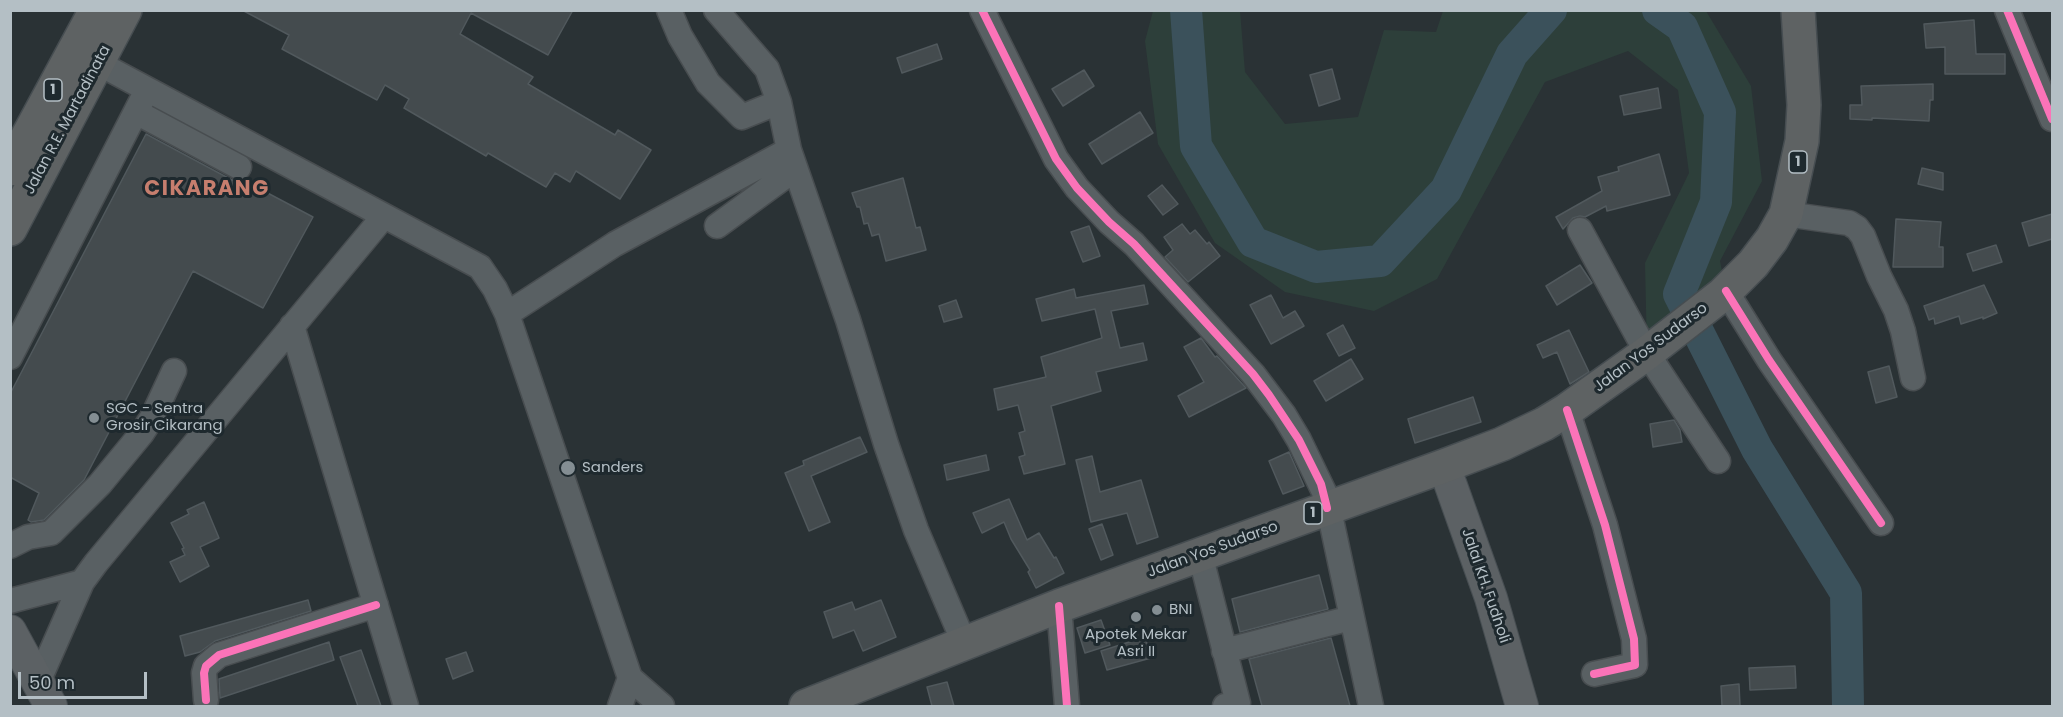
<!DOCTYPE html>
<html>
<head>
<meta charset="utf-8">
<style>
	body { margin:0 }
	#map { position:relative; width:2063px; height:717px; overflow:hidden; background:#2a3235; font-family:Poppins,sans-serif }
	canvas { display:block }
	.frame { position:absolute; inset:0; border:12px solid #b4bfc5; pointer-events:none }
	.scale { position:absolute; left:18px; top:672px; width:129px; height:27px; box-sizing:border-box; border:3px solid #b4bfc5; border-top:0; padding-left:8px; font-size:18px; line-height:21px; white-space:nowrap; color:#b4bfc5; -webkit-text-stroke:4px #1e292e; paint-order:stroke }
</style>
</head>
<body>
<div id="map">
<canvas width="2063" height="717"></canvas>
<div class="frame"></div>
<div class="scale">50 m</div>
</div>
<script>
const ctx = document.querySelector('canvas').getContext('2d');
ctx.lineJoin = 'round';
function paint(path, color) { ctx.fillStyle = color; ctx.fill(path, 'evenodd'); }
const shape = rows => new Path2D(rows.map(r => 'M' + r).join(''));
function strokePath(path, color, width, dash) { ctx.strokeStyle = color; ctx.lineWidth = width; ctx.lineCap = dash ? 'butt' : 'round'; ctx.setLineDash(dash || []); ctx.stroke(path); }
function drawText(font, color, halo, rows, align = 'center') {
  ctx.font = font + ' Poppins,sans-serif'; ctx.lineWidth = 6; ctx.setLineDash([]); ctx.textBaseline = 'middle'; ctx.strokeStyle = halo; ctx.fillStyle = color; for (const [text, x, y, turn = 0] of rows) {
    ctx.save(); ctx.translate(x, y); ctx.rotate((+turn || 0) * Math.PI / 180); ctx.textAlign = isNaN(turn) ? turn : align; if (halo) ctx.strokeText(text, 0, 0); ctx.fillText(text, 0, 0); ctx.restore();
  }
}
const green = shape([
	[1153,11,1240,11,1245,72,1285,124,1358,117,1384,30,1436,32,1443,11,1706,11,1751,86,1762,181,1720,261,1726,291,1647,353,1645,263,1689,173,1678,90,1628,51,1545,82,1437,279,1374,311,1285,292,1215,243,1158,144,1145,41]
]);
const river = shape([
	[1186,10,1196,146,1253,242,1316,267,1380,261,1446,190,1512,54,1551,10],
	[1658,10,1682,27,1720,112,1716,202,1679,294,1757,449,1846,593,1848,706]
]);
const building = shape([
	[242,10,573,10,548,55,471,13,460,34,533,77,528,84,615,135,618,130,651,150,620,199,576,171,570,182,555,173,546,187,488,153,486,156,404,108,409,99,385,85,377,100,282,49,289,35,242,10],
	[1974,20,1976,54,2005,54,2005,74,1945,74,1945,47,1926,48,1924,24,1974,20],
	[937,44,942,59,902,73,897,58,937,44],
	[1332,69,1340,99,1319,106,1310,75,1332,69],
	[1084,70,1094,86,1063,106,1052,89,1084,70],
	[1933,84,1933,100,1930,100,1929,121,1872,118,1872,120,1850,119,1850,105,1862,105,1861,86,1933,84],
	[1658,88,1661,108,1624,115,1620,96,1658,88],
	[1140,112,1153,133,1102,164,1089,144,1140,112],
	[146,134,232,180,243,180,313,217,263,308,193,271,84,480,44,520,31,522,28,520,39,493,10,477,10,394,146,134],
	[1659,154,1670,195,1607,211,1606,206,1585,217,1580,216,1573,218,1563,229,1556,217,1602,191,1598,177,1619,171,1618,167,1659,154],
	[1922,168,1943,173,1943,190,1918,184,1922,168],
	[903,178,916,228,920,227,926,250,886,261,879,234,872,236,868,223,864,224,860,207,857,207,852,193,903,178],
	[1162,185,1178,204,1163,215,1148,196,1162,185],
	[2052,214,2052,239,2029,246,2022,223,2052,214],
	[1896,219,1941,222,1939,247,1943,247,1943,267,1893,267,1896,219],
	[1182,224,1190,234,1195,230,1207,244,1209,242,1220,256,1188,282,1165,257,1173,250,1164,237,1182,224],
	[1089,226,1100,256,1083,262,1071,232,1089,226],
	[1996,245,2002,262,1973,271,1967,254,1996,245],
	[1580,265,1592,283,1557,305,1546,286,1580,265],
	[1144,285,1148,304,1111,311,1120,348,1143,343,1147,360,1096,372,1101,391,1051,406,1065,464,1024,474,1019,457,1025,455,1019,433,1025,431,1018,405,998,410,994,389,1046,377,1041,357,1102,338,1095,309,1042,321,1036,299,1074,289,1076,298,1144,285],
	[1984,285,1997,313,1983,319,1983,317,1961,324,1959,316,1935,324,1934,318,1929,320,1924,306,1984,285],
	[1271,295,1283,318,1295,311,1304,326,1271,344,1250,305,1271,295],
	[956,300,962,317,944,322,939,306,956,300],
	[1343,325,1355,348,1339,356,1327,334,1343,325],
	[1569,330,1589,372,1570,384,1557,352,1543,358,1537,345,1569,330],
	[1201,338,1215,357,1217,356,1246,388,1189,417,1178,396,1204,382,1184,347,1201,338],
	[1351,359,1363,379,1326,401,1314,381,1351,359],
	[1889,366,1897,397,1876,403,1868,372,1889,366],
	[1473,397,1481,422,1415,443,1408,419,1473,397],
	[1674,420,1680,430,1682,442,1653,447,1650,424,1674,420],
	[860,437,867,452,811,476,830,522,809,531,785,473,804,465,803,461,860,437],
	[1289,452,1304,486,1283,494,1269,461,1289,452],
	[986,455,989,470,947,480,944,465,986,455],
	[1092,456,1100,492,1141,480,1158,537,1137,544,1127,513,1091,522,1076,460,1092,456],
	[1009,499,1027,540,1039,533,1054,558,1056,557,1064,573,1036,588,1028,572,1030,570,1011,539,1004,522,982,533,973,513,1009,499],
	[204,502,219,538,200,547,209,566,180,582,170,562,185,555,182,549,184,548,171,523,189,514,187,510,204,502],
	[1102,524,1113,555,1101,560,1089,529,1102,524],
	[1319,575,1328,609,1240,632,1232,599,1319,575],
	[308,600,311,611,215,641,200,652,185,656,180,636,308,600],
	[881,600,896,637,863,651,854,630,833,638,824,612,852,602,855,610,881,600],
	[1101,620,1110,645,1085,653,1077,628,1101,620],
	[1145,637,1151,658,1107,670,1101,651,1145,637],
	[1331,638,1350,706,1262,706,1249,659,1331,638],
	[329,642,334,660,220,698,219,679,329,642],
	[361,650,381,706,358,706,340,657,361,650],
	[466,652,473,671,453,679,446,659,466,652],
	[1795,666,1796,688,1750,690,1749,668,1795,666],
	[947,682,954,706,932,706,927,687,947,682],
	[1739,684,1740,706,1722,706,1721,686,1739,684]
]);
const minor = shape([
	[669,10,680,36,708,83,742,117,779,102],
	[716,10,767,69,779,102,789,150,848,320,886,444,916,530,965,645],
	[982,10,1056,159,1077,188,1109,222,1134,244,1253,374,1284,415,1299,440,1326,496,1371,706],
	[2007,10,2052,119],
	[98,63,480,267,495,289,507,314,630,678,662,706],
	[136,112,239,167],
	[1786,214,1849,223,1857,228,1863,236,1879,276,1896,310,1903,331,1913,378],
	[717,226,795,169],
	[1580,230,1647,353,1718,461],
	[1726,291,1769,360,1881,523],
	[507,314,615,244,789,150],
	[292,326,406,706],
	[10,357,147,90],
	[1567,410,1605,525,1634,639,1635,665,1594,674],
	[10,546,28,537,51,533,100,484,142,433,153,416,174,371],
	[1200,554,1238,703,1225,706],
	[10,601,82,582],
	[1059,606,1067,706],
	[1224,651,1351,618],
	[38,682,82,582,96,563,384,216],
	[206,700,204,673,206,666,219,655,376,605],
	[620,706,630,678]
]);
const major = shape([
	[1444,466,1491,598,1522,706],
	[10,631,51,706]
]);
const highway = shape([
	[10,169,96,10],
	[10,229,125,10],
	[806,706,1059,606,1444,466,1502,444,1544,424,1567,410,1647,353,1723,294,1753,264,1772,239,1786,214,1802,141,1804,105,1798,10]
]);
const cycleway = shape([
	[982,10,1056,159,1077,188,1109,222,1134,244,1253,374,1269,395,1299,440,1321,484,1327,508],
	[2007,10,2052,119],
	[1726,291,1769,360,1881,523],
	[1567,410,1605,525,1634,639,1635,665,1594,674],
	[1059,606,1067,706],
	[206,700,204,673,206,666,219,655,376,605]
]);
const markers = [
	[94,418,6,"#848e93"],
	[568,468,8,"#848e93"],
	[1157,610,6,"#848e93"],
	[1136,617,6,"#848e93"]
];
const shields = [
	[53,90,18],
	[1798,162,18],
	[1313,513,18]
];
const shieldNames = [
	["1",53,90],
	["1",1798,162],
	["1",1313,513]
];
const streetNames = [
	["Jalan R.E. Martadinata",68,120,-62],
	["Jalan Yos Sudarso",1651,348,-37],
	["Jalan Yos Sudarso",1213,550,-20],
	["Jalal KH. Fudholi",1485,586,71]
];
const poiNames = [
	["SGC - Sentra",106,409],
	["Grosir Cikarang",106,426],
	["Sanders",582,468],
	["BNI",1169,610],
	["Apotek Mekar",1136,635,"center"],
	["Asri II",1136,652,"center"]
];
const districtNames = [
	["CIKARANG",207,190]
];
paint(green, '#2d3f3a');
strokePath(river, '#3b515b', 32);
paint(building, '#444b4e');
strokePath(building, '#51595d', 1.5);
strokePath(minor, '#484d50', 27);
strokePath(major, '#474e52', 34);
strokePath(highway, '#464d51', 36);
strokePath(minor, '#596063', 24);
strokePath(major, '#5c6164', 32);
strokePath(highway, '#5e6263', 33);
strokePath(cycleway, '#fb73b8', 8);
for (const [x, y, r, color] of markers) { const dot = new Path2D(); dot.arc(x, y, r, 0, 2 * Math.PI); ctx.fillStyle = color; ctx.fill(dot); strokePath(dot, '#1e292e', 2); }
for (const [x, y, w] of shields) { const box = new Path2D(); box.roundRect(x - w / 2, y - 11, w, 22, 4.5); ctx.fillStyle = '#1e292e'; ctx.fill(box); strokePath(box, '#b4bfc5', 1.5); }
drawText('bold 14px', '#b4bfc5', null, shieldNames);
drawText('15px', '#b4bfc5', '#1e292e', streetNames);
drawText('15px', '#b4bfc5', '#1e292e', poiNames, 'left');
ctx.letterSpacing = '1.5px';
drawText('bold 21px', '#c67e6e', '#1e292e', districtNames);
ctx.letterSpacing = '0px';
</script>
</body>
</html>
